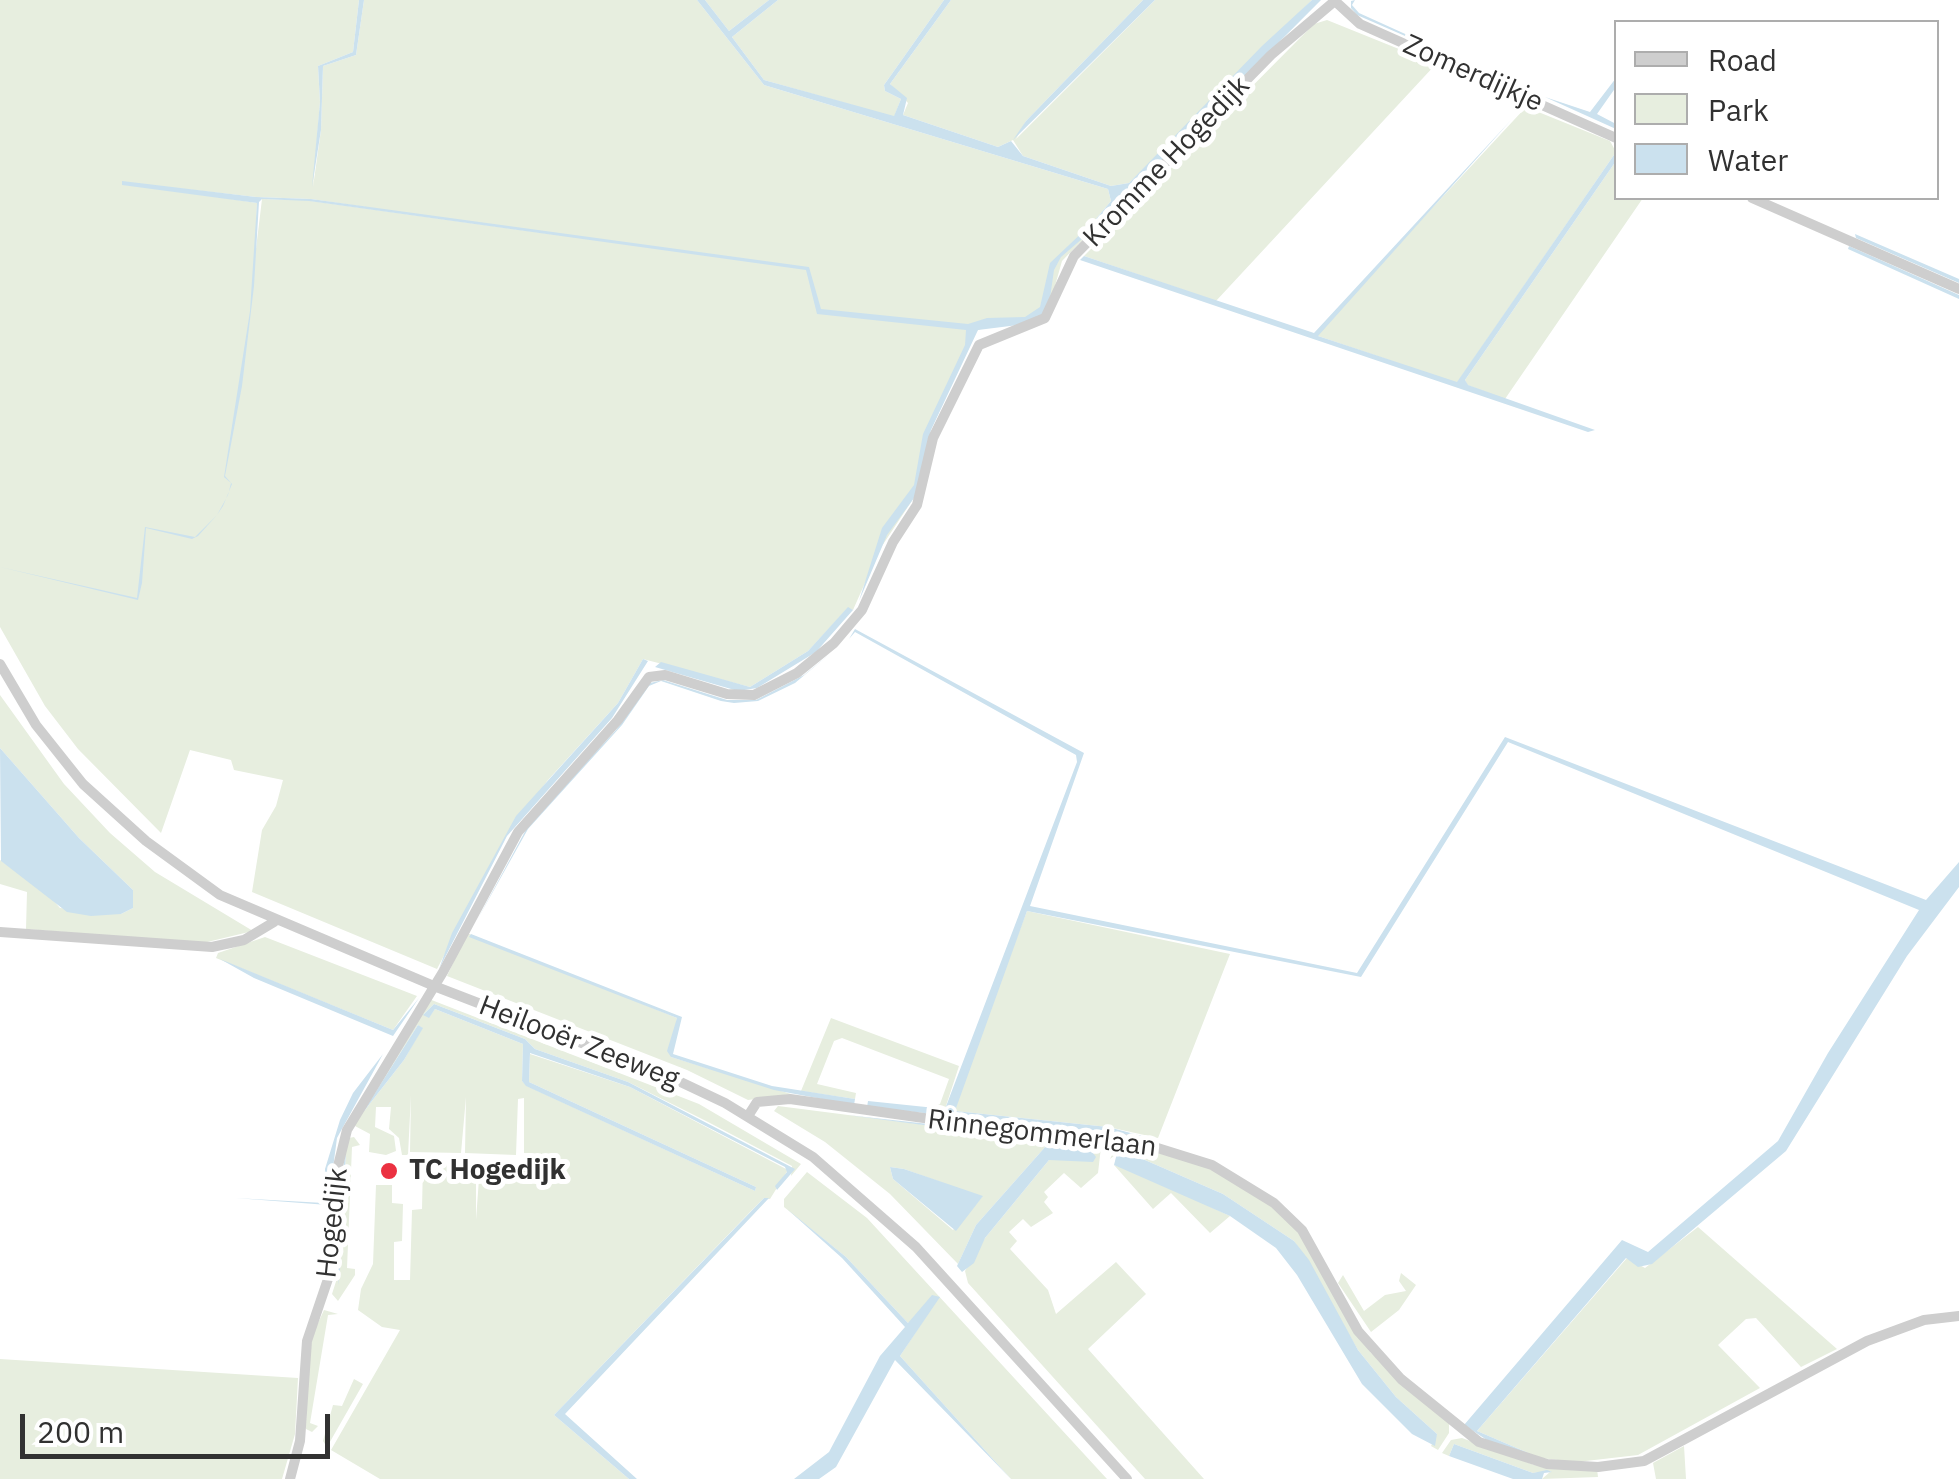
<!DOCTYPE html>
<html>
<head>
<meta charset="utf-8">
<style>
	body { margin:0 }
	#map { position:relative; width:1959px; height:1479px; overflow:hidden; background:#fff; font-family:"IBM Plex Sans",sans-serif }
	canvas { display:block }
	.legend { position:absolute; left:1614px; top:20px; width:325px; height:180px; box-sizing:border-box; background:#fff; border:2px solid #adadad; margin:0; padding:12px 18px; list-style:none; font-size:30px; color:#313131 }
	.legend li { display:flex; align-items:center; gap:20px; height:50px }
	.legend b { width:50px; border:2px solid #adadad }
	.scale { position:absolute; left:20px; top:1414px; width:310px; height:45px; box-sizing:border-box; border:5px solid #313131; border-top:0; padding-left:12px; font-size:30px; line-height:35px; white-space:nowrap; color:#313131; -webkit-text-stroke:8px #fff; paint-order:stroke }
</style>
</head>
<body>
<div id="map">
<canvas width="1959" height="1479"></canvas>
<ul class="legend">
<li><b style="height:12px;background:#cecece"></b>Road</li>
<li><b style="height:28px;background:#e7eedf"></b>Park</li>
<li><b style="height:28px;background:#cbe1ee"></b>Water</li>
</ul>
<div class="scale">200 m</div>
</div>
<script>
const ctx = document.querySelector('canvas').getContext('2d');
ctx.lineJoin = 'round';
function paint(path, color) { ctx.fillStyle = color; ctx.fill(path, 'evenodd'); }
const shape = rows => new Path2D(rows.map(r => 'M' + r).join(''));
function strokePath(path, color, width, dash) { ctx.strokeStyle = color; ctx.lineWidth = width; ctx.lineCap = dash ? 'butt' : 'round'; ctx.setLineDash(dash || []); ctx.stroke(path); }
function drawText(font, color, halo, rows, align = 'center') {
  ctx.font = font + ' "IBM Plex Sans",sans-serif'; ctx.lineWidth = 10; ctx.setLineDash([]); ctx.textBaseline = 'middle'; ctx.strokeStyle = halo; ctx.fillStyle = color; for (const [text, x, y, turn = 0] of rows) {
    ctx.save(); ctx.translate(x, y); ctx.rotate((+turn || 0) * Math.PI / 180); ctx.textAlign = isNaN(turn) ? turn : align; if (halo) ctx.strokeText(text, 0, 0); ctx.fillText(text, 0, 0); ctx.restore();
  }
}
const green = shape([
	[0,0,359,0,353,52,318,66,320,102,313,187,321,130,323,66,356,55,364,0,697,0,764,85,1108,189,1111,201,1095,220,1098,224,1062,261,1053,293,1036,317,995,323,976,331,922,448,915,496,880,549,853,610,848,608,808,651,750,687,643,659,618,703,548,780,506,836,437,969,252,892,262,830,276,806,283,780,234,770,231,760,190,750,161,833,78,749,45,706,0,627],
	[122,182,256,197,311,199,564,236,304,200,262,199,255,257,257,203],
	[705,0,769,0,729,31],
	[778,0,944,0,884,85,885,91,901,99,894,117,764,80,732,37],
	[951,0,1143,0,1026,121,1016,139,1155,0,1312,0,1129,183,1111,186,1023,156,1013,140,998,147,903,115,908,103,890,84],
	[1327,20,1436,64,1216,301,1084,256,1297,41,1314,24],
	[1526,107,1610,141,1616,152,1457,383,1318,336,1318,331],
	[1616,161,1616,198,1643,198,1505,399,1467,385,1465,380],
	[0,695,64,784,110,833,155,872,253,931,203,943,26,929,27,892,0,884,0,860,46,892,60,908,121,914,133,908,133,890,79,838,0,748],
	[1027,911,1230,954,1158,1138,1108,1127,955,1111,969,1061],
	[467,933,677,1018,671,1057,791,1094,748,1100,687,1070,447,976],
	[265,937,417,996,393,1030,216,958,218,953],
	[429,999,699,1104,801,1164,791,1176,792,1166,708,1122,628,1082,535,1049,525,1039,434,1004,424,1014,429,1017,435,1009,523,1044,522,1081,527,1086,755,1191,756,1187,529,1082,530,1054,630,1087,788,1170,770,1199,764,1198,751,1211,554,1415,629,1479,380,1479,331,1450,400,1330,382,1327,358,1310,361,1289,373,1264,376,1185,392,1185,392,1203,403,1204,402,1241,394,1242,394,1280,410,1280,412,1210,422,1209,423,1163,476,1164,476,1220,480,1165,535,1166,535,1154,524,1153,524,1098,518,1099,516,1155,465,1153,466,1097,461,1153,410,1152,411,1095,408,1155,402,1155,399,1138,389,1129,391,1107,376,1107,375,1127,394,1136,396,1151,386,1155,369,1152,370,1134,355,1126,358,1113],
	[418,1025,422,1028,404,1060,361,1115],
	[831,1018,959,1066,945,1109,929,1109,940,1104,949,1079,842,1038,834,1041,817,1084,856,1093,855,1099,801,1091],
	[778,1106,1043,1140,1046,1146,976,1225,958,1264,890,1194,825,1142,774,1111],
	[890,1167,904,1169,982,1197,953,1230,893,1179],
	[1051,1135,1095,1140,1101,1147,1098,1173,1081,1188,1064,1173,1044,1192,1048,1197,1044,1202,1053,1213,1031,1227,1023,1219,1009,1232,1017,1241,1010,1249,1048,1290,1056,1314,1116,1262,1146,1294,1088,1349,1204,1479,1145,1479,968,1283,965,1271,985,1238,1049,1160,1096,1153,1055,1146],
	[354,1137,360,1145,352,1147,347,1268,355,1269,355,1275,338,1301,332,1294,340,1269,346,1151,349,1138],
	[1119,1141,1215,1170,1267,1200,1303,1236,1371,1353,1449,1423,1449,1433,1438,1450,1431,1446,1437,1434,1396,1397,1358,1350,1294,1241,1223,1194,1138,1157,1115,1155,1110,1159],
	[1114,1165,1134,1171,1230,1216,1210,1233,1171,1193,1153,1209],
	[807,1172,867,1218,1107,1479,1011,1479,900,1356,927,1315,908,1323,846,1257,784,1207,784,1199],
	[1698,1227,1837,1349,1801,1367,1756,1318,1746,1319,1718,1345,1760,1388,1638,1455,1577,1462,1540,1458,1477,1431,1627,1258,1645,1268],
	[1401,1273,1416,1285,1399,1310,1371,1332,1338,1283,1343,1275,1364,1311,1385,1295,1406,1291,1399,1281],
	[324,1310,338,1314,328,1315,310,1423,318,1426,312,1432,306,1429,307,1368,313,1334],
	[0,1359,298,1378,295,1434,282,1479,0,1479],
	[354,1379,363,1384,327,1447,323,1441,333,1405,342,1406],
	[1462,1438,1534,1465,1597,1469,1598,1477,1542,1479,1551,1471,1533,1473,1454,1444,1449,1456,1442,1453,1451,1440],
	[1684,1446,1686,1479,1656,1479,1653,1463]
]);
const water = shape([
	[359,0,364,0,356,55,323,66,321,130,312,187,320,102,318,66,353,52],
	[697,0,705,0,729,31,769,0,778,0,732,37,764,80,894,116,901,99,885,91,884,85,944,0,951,0,890,84,907,98,903,115,998,147,1011,141,1023,156,1111,186,1129,183,1262,46,1312,0,1321,0,1098,224,1095,220,1111,201,1108,189,764,85],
	[1143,0,1155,0,1013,140,1026,121],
	[1355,0,1352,5,1359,13,1522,87,1357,15,1351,8,1351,1],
	[1616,78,1616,87,1597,114,1616,124,1616,129,1545,97,1590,112],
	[1512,119,1318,336,1457,382,1616,152,1616,161,1465,380,1468,385,1595,430,1588,432,1080,260,1084,256,1314,333],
	[122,181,256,197,311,199,809,267,821,309,968,324,987,318,1025,317,1040,307,1050,263,1088,227,1091,231,1061,257,1054,270,1049,305,1040,317,1026,324,978,330,931,430,917,494,887,535,859,601,882,528,914,485,923,434,965,345,966,330,817,314,806,270,309,201,262,199,259,202,254,286,242,386,225,476,232,484,223,506,217,515,198,536,192,539,146,528,142,583,138,600,0,567,137,598,145,527,195,537,217,515,228,495,231,483,224,477,250,311,257,203,122,185],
	[1855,234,1959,279,1959,283,1856,238],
	[1849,246,1959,295,1959,299,1848,249],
	[848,607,853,610,816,652,757,688,738,691,655,667,661,662,750,687,808,651],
	[855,629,1084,753,1030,906,1357,973,1505,737,1926,900,1959,862,1959,887,1907,956,1786,1151,1652,1264,1638,1267,1626,1258,1477,1431,1540,1458,1490,1442,1464,1425,1622,1240,1648,1252,1778,1141,1828,1053,1919,910,1508,742,1361,977,1027,911,955,1111,1108,1127,1142,1136,867,1107,868,1101,945,1109,1077,762,1076,755,855,632,849,639],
	[831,653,795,683,758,701,734,703,721,701,661,681,649,686,622,725,528,829,476,922,529,824,616,730,650,683,663,680,727,700,756,700,804,675],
	[643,659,648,661,612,718,507,836,439,969,452,933,516,816,618,703],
	[0,748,79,838,133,890,133,908,121,914,91,916,67,912,1,861],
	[471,934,682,1017,673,1054,772,1086,855,1099,854,1105,774,1090,671,1057,667,1051,677,1018,469,937],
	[220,959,393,1030,419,998,393,1036,254,978],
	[434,1004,525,1039,535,1049,628,1082,795,1169,777,1190,775,1186,787,1172,785,1167,630,1087,530,1053,529,1082,756,1187,755,1191,526,1086,522,1081,523,1044,435,1009,429,1018,423,1015],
	[418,1025,423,1028,404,1060,361,1115],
	[383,1054,337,1138,328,1205,235,1198,324,1203,325,1169,340,1120,353,1093],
	[847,1115,1047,1137,1055,1146,1090,1149,1096,1157,1093,1162,1049,1160,985,1238,974,1263,962,1272,957,1266,976,1225,1046,1146,1045,1141],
	[346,1151,340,1269,338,1285,340,1184],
	[1117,1153,1138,1157,1223,1194,1294,1241,1309,1260,1358,1350,1396,1397,1437,1434,1435,1446,1412,1434,1362,1384,1297,1275,1276,1248,1230,1216,1114,1165],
	[890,1167,904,1169,983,1196,956,1231,893,1179],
	[764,1198,769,1198,565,1414,637,1479,629,1479,554,1415],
	[787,1209,846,1257,908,1323,932,1295,940,1297,900,1356,1011,1479,895,1360,836,1467,819,1479,794,1479,829,1452,880,1356,905,1327,842,1258],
	[1454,1444,1533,1473,1547,1470,1552,1472,1544,1473,1542,1479,1513,1479,1449,1456]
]);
const minor = shape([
	[1335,1,1360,24,1616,138],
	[1752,198,1959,289],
	[0,664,36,725,83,784,146,841,220,895,434,986,670,1077,725,1103,813,1157,916,1247,1127,1479],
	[0,932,212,947,244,940,274,922],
	[748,1116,757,1102,790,1099,980,1126,1132,1140,1212,1165,1274,1203,1302,1230,1358,1331,1401,1379,1479,1442,1547,1464,1598,1467,1644,1461,1867,1341,1924,1320,1959,1316],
	[290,1479,300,1441,307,1341,329,1276,335,1178,347,1130,443,972,518,832,618,720,649,677,665,675,727,694,754,695,797,673,834,643,862,610,893,542,917,505,933,438,979,345,1045,318,1074,256,1271,55,1336,0]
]);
const markers = [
	[389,1171,10,"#eb3141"]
];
const streetNames = [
	["Zomerdijkje",1473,74,24],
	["Kromme Hogedijk",1167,162,-46],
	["Heilooër Zeeweg",579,1043,21],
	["Rinnegommerlaan",1042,1134,7],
	["Hogedijk",333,1223,-84]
];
const poiNames = [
	["TC Hogedijk",409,1171]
];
paint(green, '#e7eedf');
paint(water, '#cbe1ee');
strokePath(minor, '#cecece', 10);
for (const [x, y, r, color] of markers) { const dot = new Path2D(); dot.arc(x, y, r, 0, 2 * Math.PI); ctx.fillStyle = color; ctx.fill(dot); strokePath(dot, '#fff', 4); }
drawText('28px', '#313131', '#fff', streetNames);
drawText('bold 28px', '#313131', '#fff', poiNames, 'left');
</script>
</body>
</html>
